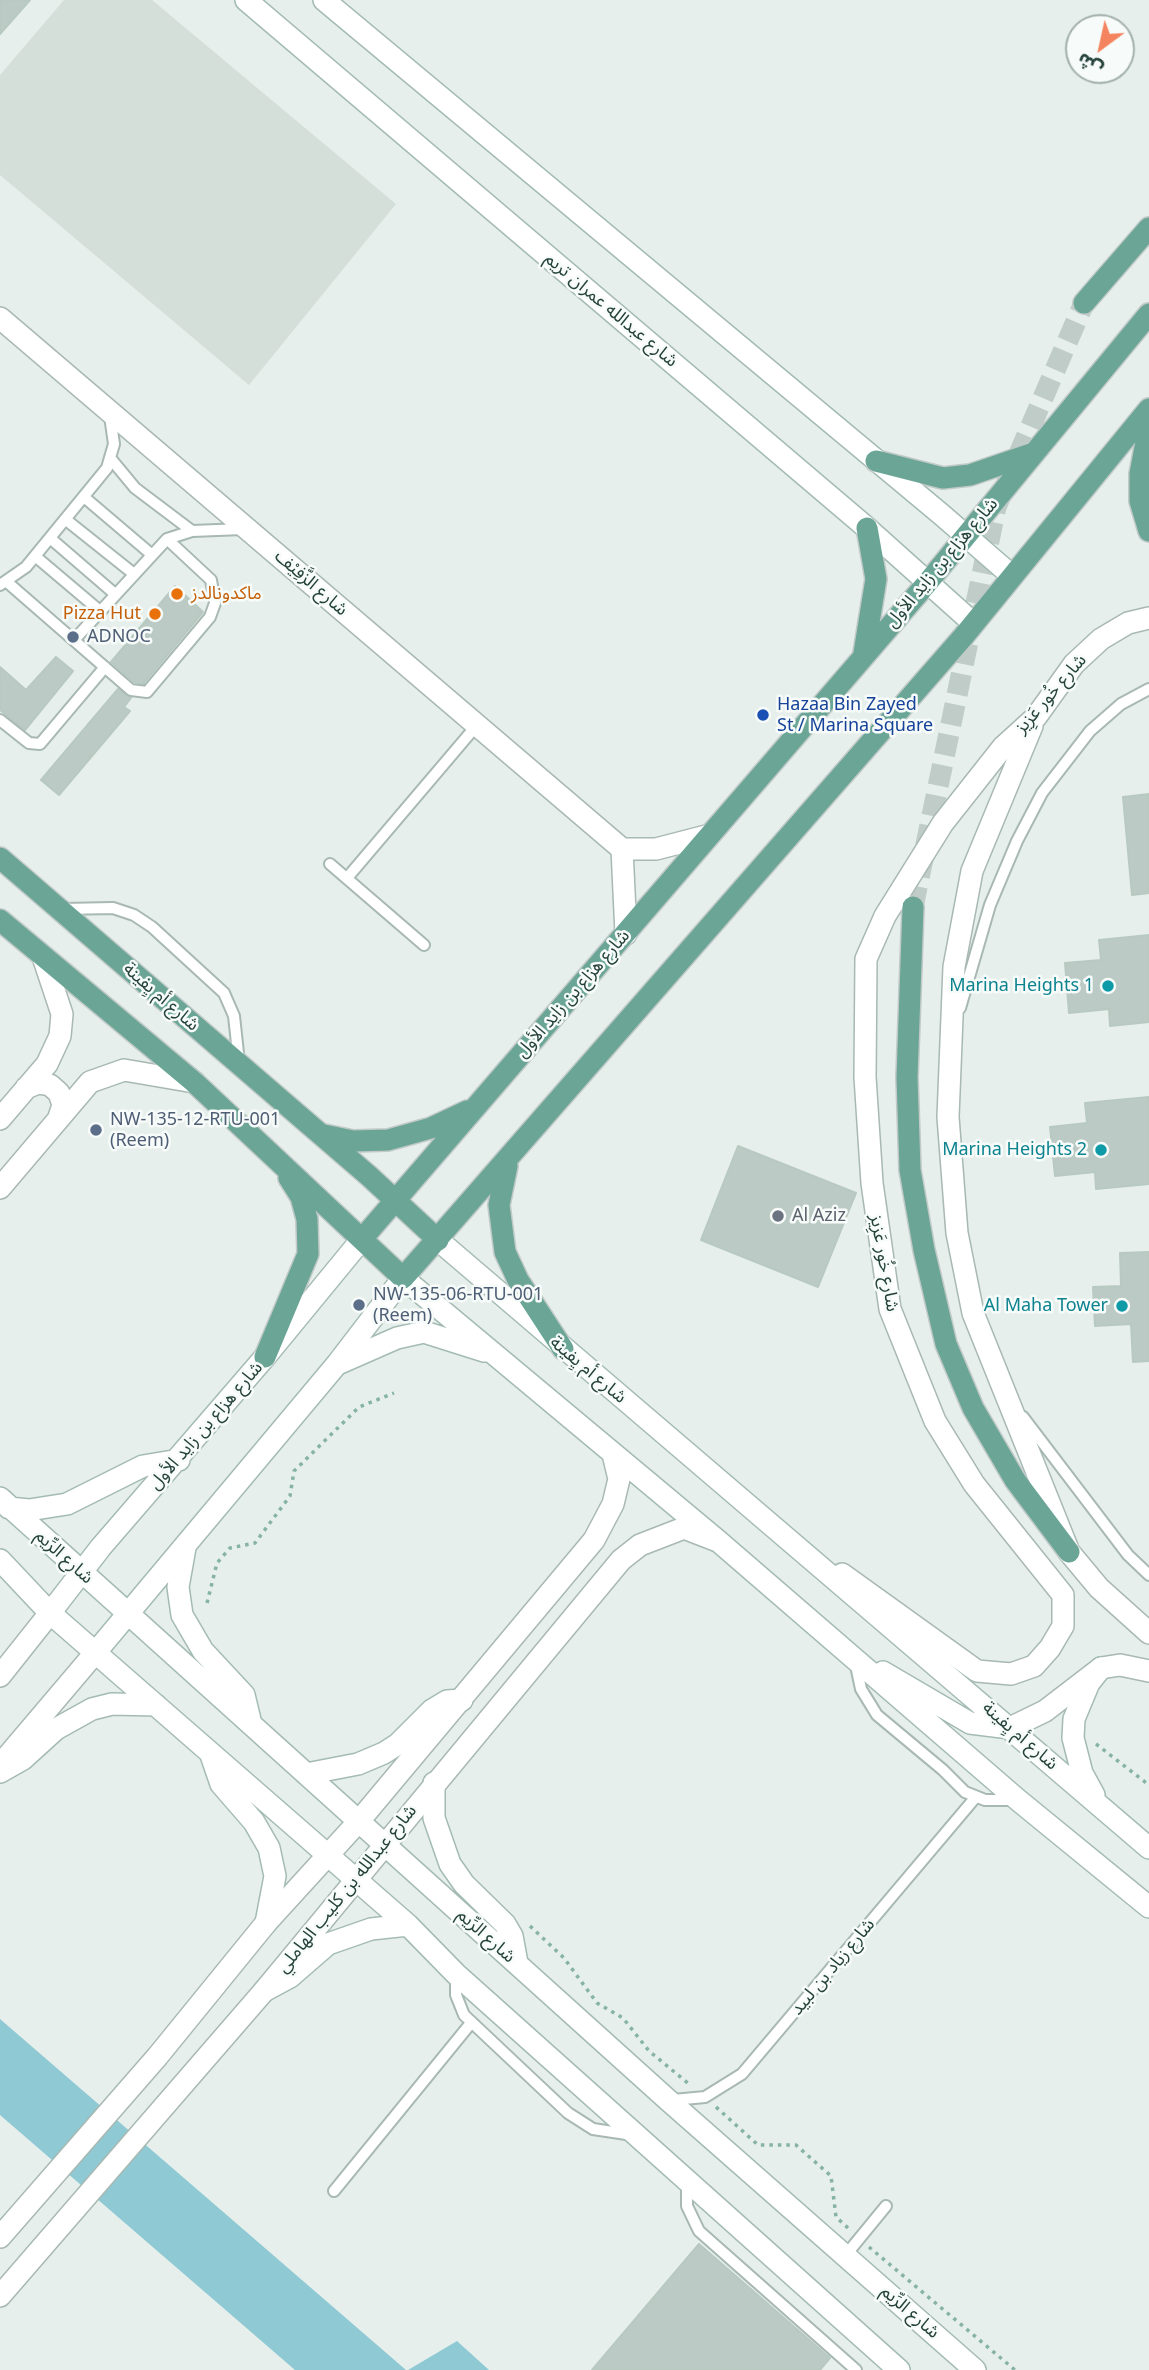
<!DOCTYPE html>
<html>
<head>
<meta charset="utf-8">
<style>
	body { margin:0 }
	#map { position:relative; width:1149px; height:2370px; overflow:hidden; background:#e6efeb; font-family:"Noto Sans","Noto Sans Arabic",sans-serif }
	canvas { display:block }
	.north { position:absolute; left:1065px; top:14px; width:70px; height:70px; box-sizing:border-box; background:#f7fbf9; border:2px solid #a3b1ad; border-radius:50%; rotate:213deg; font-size:19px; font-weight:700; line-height:28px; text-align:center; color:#24423a }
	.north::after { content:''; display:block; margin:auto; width:24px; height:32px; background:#f4845f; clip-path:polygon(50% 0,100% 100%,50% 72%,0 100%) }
</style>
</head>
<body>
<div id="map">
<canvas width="1149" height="2370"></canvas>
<div class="north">ش</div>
</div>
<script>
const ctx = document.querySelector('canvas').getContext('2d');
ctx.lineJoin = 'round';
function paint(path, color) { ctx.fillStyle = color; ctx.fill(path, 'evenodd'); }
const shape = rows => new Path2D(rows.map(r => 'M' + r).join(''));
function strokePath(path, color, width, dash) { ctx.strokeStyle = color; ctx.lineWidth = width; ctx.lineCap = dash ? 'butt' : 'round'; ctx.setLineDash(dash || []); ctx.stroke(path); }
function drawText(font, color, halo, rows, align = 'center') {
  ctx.font = font + ' "Noto Sans","Noto Sans Arabic",sans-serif'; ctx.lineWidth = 5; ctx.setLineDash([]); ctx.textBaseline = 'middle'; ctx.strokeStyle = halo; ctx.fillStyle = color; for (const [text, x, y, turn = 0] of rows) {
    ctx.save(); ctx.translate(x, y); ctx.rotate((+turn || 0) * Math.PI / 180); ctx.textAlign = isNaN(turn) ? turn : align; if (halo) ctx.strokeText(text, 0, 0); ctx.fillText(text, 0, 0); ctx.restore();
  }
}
const built = shape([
	[64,0,152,0,396,204,249,385,0,175,0,75]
]);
const water = shape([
	[0,2019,406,2370,295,2370,0,2115],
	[457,2341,489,2370,408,2370]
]);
const building = shape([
	[0,0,30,0,0,34,0,0],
	[175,586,203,612,143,684,134,682,111,662,175,586],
	[56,657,73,671,25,730,0,710,0,667,26,690,56,657],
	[118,689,131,698,124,707,130,711,59,795,41,780,118,689],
	[1149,794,1149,893,1132,895,1123,797,1149,794],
	[1149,935,1149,1022,1110,1026,1109,1009,1069,1013,1065,963,1101,960,1099,940,1149,935],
	[1149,1097,1149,1184,1096,1189,1095,1172,1055,1176,1050,1127,1087,1123,1085,1103,1149,1097],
	[738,1146,856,1193,818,1287,701,1240,738,1146],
	[1149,1252,1149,1361,1133,1362,1131,1324,1095,1326,1093,1287,1121,1286,1120,1253,1149,1252],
	[699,2244,830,2358,820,2370,592,2370,699,2244]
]);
const primaryTunnel = shape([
	[913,907,996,507,1084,303]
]);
const path = shape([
	[207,1603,217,1563,230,1548,255,1543,290,1496,294,1471,359,1407,394,1393],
	[1096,1744,1149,1785],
	[530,1926,564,1958,597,2003,623,2018,649,2051,689,2084],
	[716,2107,758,2145,796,2145,831,2176,836,2217,848,2228],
	[869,2247,1015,2370]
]);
const service = shape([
	[111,459,135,488,192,531],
	[84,497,151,554],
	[65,519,134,574],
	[50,538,115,594],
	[35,556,100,611],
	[7,582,131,690,147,692,210,617,215,603,211,580,167,539],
	[0,585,26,567,107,468,114,444,110,416],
	[74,640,167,539,192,531,243,529],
	[0,720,29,743,40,744,105,667],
	[330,864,424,945],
	[347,878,477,725],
	[63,909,113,908,134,915,152,927,224,993,234,1016,239,1062],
	[960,1008,990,905,1017,841,1042,793,1090,731,1121,704,1149,689],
	[1023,1417,1128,1555,1149,1575],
	[855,1661,861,1689,877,1715,943,1770,965,1792,985,1800,1018,1800],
	[456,1974,456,1995,464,2015,568,2113,593,2129,633,2135],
	[673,2100,705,2097,742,2074,975,1798],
	[687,2181,687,2206,699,2231,856,2370],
	[334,2191,471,2023],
	[845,2256,886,2206]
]);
const minor = shape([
	[0,318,622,849,656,849,706,836],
	[622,849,626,934],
	[26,1088,38,1083,50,1085,59,1093,63,1105,59,1117],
	[0,1119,47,1064,60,1036,62,1014,43,957],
	[0,1188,90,1082,124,1070,194,1082],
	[0,2237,157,2057,266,1923,359,1821,594,1540,613,1504,619,1479,613,1454],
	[0,2296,264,1991,621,1560,640,1545,684,1528,715,1540]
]);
const tertiary = shape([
	[1032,726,972,871,954,967,948,1117,957,1233,973,1313,1069,1552,1099,1588,1149,1633],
	[842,1574,977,1671,1011,1674,1034,1666,1050,1648,1063,1626,1063,1595,974,1484,935,1421,890,1309,872,1183,865,1077,866,959,885,916,943,823,1003,747,1036,717,1074,664,1101,639,1128,623,1149,618],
	[0,1676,50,1613],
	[1010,1728,1045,1711,1101,1668,1120,1665,1149,1671],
	[0,1765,95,1653]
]);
const secondary = shape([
	[246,0,867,528,973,623],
	[324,0,942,515,1011,575],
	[438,1240,1149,1848],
	[340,1363,397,1338,424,1332,484,1351],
	[0,1498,668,2100,975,2370],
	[9,1508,29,1510,67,1504,143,1466,179,1460],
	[185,1548,178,1587,182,1615,203,1651,244,1695,251,1724],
	[0,1560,50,1613,408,1925,456,1974,899,2370],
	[50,1613,101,1547,265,1357,362,1239],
	[95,1653,337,1364,403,1278,717,1540,1018,1800,1149,1907],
	[883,1672,970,1723,1010,1728],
	[211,1755,221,1784,254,1822,269,1848,275,1876,266,1923],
	[0,1772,23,1759,56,1729,92,1709,112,1704,156,1705],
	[306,1774,358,1764,384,1753,398,1744,432,1710,447,1701,462,1700],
	[434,1783,434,1818,450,1864,464,1884,505,1924,512,1936,517,1963],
	[1094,1795,1082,1773,1073,1738,1074,1719,1089,1683,1101,1668],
	[264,1991,290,1977,328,1944,371,1929,408,1925]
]);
const primary = shape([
	[1084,303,1149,228],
	[1149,426,1140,474,1140,501,1149,531],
	[876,461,943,478,970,475,1031,454],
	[864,653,876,579,867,528],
	[0,858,369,1176,438,1240],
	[913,907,907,1077,910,1170,924,1250,946,1344,973,1408,1015,1480,1069,1552],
	[0,920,194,1082,403,1278,963,637,1149,409],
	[324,1135,353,1141,388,1140,431,1128,467,1111],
	[507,1166,499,1205,505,1252,518,1280,563,1349],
	[362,1239,928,582,1149,314],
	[265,1357,308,1254,307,1219,301,1197,289,1178]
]);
const markers = [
	[177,594,7,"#e8710a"],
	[155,614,7,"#e8710a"],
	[73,637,7,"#5c6f8a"],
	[763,715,7,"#1a4fb4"],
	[1108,986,7,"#0f9aa8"],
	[96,1130,7,"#5c6f8a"],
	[1101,1150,7,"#0f9aa8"],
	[778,1216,7,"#6b7280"],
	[359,1305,7,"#5c6f8a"],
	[1122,1306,7,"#0f9aa8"]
];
const streetNames = [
	["شارع عبدالله عمران تريم",611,310,40],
	["شارع هزاع بن زايد الأول",942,563,-50],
	["شارع الزَّفِيْف",311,583,41],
	["شارع خُور عَزِيز",1051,694,-49],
	["شارع هزاع بن زايد الأول",573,994,-49],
	["شارع أم يِفينة",161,997,41],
	["شارع خُور عَزِيز",884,1263,80],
	["شارع أم يِفينة",588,1370,40],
	["شارع هزاع بن زايد الأول",206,1426,-49],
	["شارع الرِّيم",64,1557,42],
	["شارع أم يِفينة",1020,1736,41],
	["شارع عبدالله بن كليب الهاملي",347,1889,-51],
	["شارع الرِّيم",486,1936,42],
	["شارع زياد بن لبيد",833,1967,-50],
	["شارع الرِّيم",910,2312,41]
];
const foodNames = [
	["ماكدونالدز",191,594],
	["Pizza Hut",141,614,"right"]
];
const serviceNames = [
	["ADNOC",87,637],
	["NW-135-12-RTU-001",110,1120],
	["(Reem)",110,1141],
	["NW-135-06-RTU-001",373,1295],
	["(Reem)",373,1316]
];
const transitNames = [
	["Hazaa Bin Zayed",777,705],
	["St / Marina Square",777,726]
];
const cultureNames = [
	["Marina Heights 1",1094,986],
	["Marina Heights 2",1087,1150],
	["Al Maha Tower",1108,1306]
];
const worshipNames = [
	["Al Aziz",792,1216]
];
paint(built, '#d4dfda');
paint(water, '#8ec9d4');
paint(building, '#bbcac4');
strokePath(building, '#b8c9c2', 2);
strokePath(primaryTunnel, '#bfccc8', 21, [21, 10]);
strokePath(service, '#a8b8b2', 14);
strokePath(minor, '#a8b8b2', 24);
strokePath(tertiary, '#a8b8b2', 24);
strokePath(secondary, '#a4bbb3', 24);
strokePath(primary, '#c2cac8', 24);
strokePath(path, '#86b3a5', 3.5, [3.5, 5]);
strokePath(service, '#fff', 10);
strokePath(minor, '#fff', 21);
strokePath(tertiary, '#fff', 21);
strokePath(secondary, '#fff', 21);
strokePath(primary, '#6aa596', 21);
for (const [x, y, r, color] of markers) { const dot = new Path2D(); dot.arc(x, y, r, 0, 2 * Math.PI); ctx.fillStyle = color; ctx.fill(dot); strokePath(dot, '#f7fbf9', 2.5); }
drawText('18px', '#24423a', '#f7fbf9', streetNames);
drawText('18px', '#c56008', '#f7fbf9', foodNames, 'left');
drawText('18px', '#4e5e75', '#f7fbf9', serviceNames, 'left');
drawText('18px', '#164399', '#f7fbf9', transitNames, 'left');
drawText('18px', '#0d838f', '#f7fbf9', cultureNames, 'right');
drawText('18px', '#5b616d', '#f7fbf9', worshipNames, 'left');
</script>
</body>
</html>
